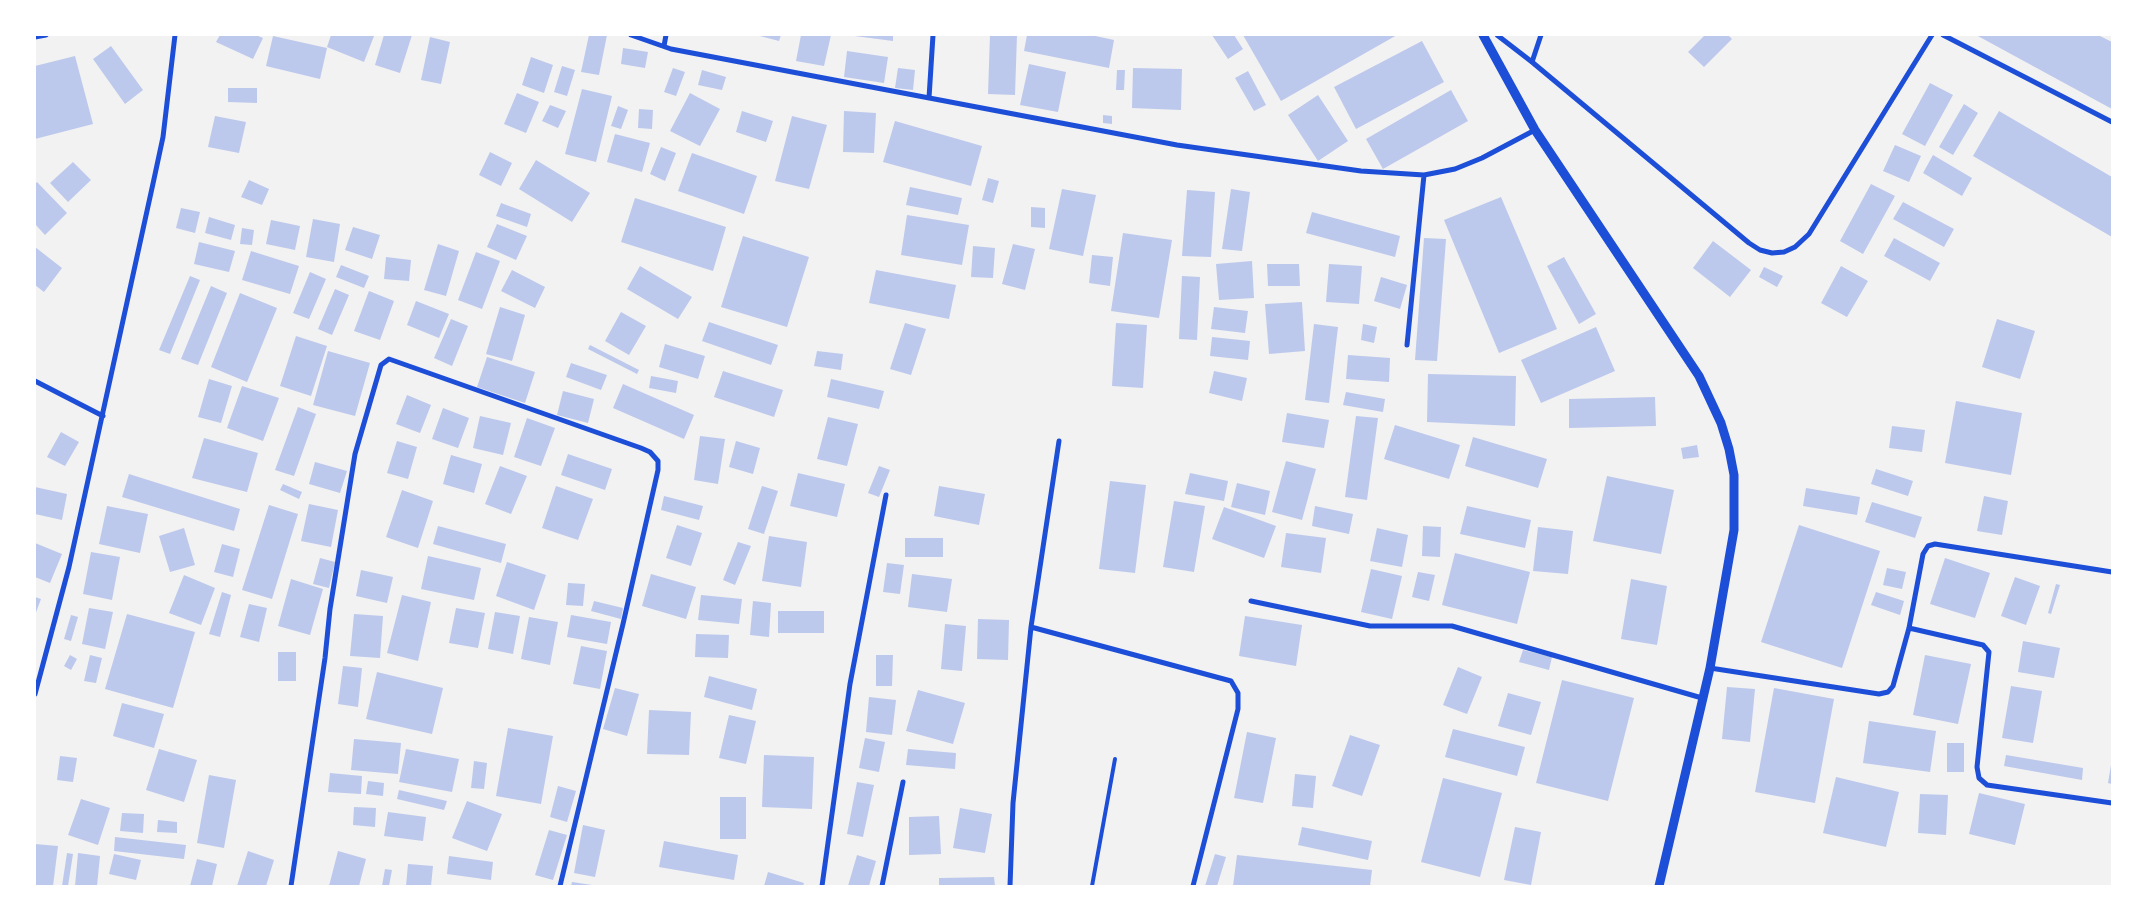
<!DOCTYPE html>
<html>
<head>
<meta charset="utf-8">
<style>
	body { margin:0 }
	#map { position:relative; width:2147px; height:921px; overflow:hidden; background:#f2f2f2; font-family:Merriweather,serif }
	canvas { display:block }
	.frame { position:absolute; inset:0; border:36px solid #fff; pointer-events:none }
</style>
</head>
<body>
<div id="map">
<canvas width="2147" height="921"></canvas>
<div class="frame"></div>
</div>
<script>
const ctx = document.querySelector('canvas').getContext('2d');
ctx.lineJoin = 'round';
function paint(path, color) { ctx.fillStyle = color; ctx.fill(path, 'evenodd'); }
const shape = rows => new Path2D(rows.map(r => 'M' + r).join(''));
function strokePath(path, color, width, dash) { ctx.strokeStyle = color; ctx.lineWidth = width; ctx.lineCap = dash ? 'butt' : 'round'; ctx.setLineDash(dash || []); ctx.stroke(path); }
const building = shape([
	[220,35,256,35,263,38,253,59,216,42],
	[331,35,371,35,374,36,364,62,327,47],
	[384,35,412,35,400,73,375,65],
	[589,35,607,35,599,75,581,72],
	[756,35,781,35,779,41],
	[801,35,831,35,824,66,796,61],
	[847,35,893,35,893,41],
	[990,35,1017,35,1015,95,988,94],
	[1027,35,1091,35,1114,40,1109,68,1024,51],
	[1212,35,1234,35,1243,49,1228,59],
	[1243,35,1397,35,1281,101],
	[1705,35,1728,35,1732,39,1704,67,1688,52],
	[1976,35,2098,35,2112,42,2112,109],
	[273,36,327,48,320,79,266,66],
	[430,37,450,42,441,84,421,80],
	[1422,41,1444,82,1356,129,1334,87],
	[111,46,143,90,125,104,93,59],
	[623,48,648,52,645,68,621,64],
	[847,51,888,57,884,83,844,77],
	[75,56,93,124,35,139,35,66],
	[531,57,553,65,544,93,522,85],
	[1029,64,1066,72,1058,112,1020,105],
	[562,66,575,70,567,96,554,92],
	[673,68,685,72,676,96,664,92],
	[898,68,915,70,913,90,895,88],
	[1133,68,1182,69,1181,110,1132,108],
	[702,70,726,77,722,90,698,85],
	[1117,70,1125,70,1124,90,1116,90],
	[1248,71,1266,105,1254,111,1235,78],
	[1930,83,1953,95,1925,146,1902,134],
	[228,88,257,88,257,103,228,102],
	[582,89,612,96,596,162,565,154],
	[1451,90,1468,121,1383,169,1366,139],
	[517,93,539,102,526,133,504,124],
	[690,93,720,109,700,146,670,131],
	[1318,95,1348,141,1318,161,1288,115],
	[1964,104,1978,113,1953,155,1939,147],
	[550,105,566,111,558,128,542,121],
	[618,106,628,110,621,129,611,126],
	[639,109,653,110,652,129,638,128],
	[742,111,773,121,766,142,736,132],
	[844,111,876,113,874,153,843,152],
	[1999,111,2112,177,2112,237,1973,156],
	[1103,115,1112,116,1112,124,1103,123],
	[215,116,246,122,239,153,208,147],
	[792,116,827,125,809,189,775,181],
	[895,121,982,146,971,186,883,162],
	[615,134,650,143,642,172,607,162],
	[1895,145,1921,156,1909,182,1883,171],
	[661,147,676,153,665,181,650,174],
	[490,152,512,163,501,186,479,175],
	[692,153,757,176,744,214,678,191],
	[1933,155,1972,178,1962,196,1923,173],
	[536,160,590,193,572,222,519,189],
	[73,162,91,180,68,202,50,183],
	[988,178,999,181,993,203,982,200],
	[249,180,269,189,262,205,241,197],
	[37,182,67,213,45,235,35,224,35,184],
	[1871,184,1895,196,1863,254,1840,241],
	[910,187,962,198,958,215,906,205],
	[1062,189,1096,195,1083,256,1049,249],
	[1231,189,1250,192,1242,251,1222,249],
	[1187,190,1215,192,1211,257,1182,256],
	[1501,197,1557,329,1499,353,1444,220],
	[635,198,726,227,713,271,621,242],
	[1903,202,1954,229,1944,247,1893,219],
	[501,203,531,214,527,227,496,216],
	[1031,207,1045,208,1045,228,1031,227],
	[181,208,200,212,195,233,176,228],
	[1312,212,1400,236,1395,257,1306,233],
	[907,215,969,225,962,265,901,255],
	[209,217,235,225,231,240,205,233],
	[313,219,340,224,334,262,306,257],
	[271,220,300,226,295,250,266,244],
	[497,224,527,236,516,260,487,247],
	[353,227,380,235,372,259,345,250],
	[242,228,254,230,252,245,240,244],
	[1123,233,1172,240,1159,318,1111,311],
	[743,236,809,257,787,327,721,307],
	[1424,238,1446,239,1437,361,1415,360],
	[1894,238,1940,263,1930,281,1884,256],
	[1713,241,1751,270,1730,297,1693,268],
	[199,242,235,251,229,272,194,264],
	[438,244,459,251,446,296,424,290],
	[1013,244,1035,249,1025,290,1002,284],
	[973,246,995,248,993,278,971,277],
	[35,247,62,268,44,292,35,285],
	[251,251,299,266,290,294,242,280],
	[476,252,500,261,482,309,458,300],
	[1092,255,1113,257,1110,286,1089,283],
	[386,257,411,260,409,281,384,279],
	[1564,257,1596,314,1579,324,1547,266],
	[1252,261,1254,298,1219,300,1216,264],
	[1267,264,1299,264,1300,286,1268,286],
	[1329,264,1362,266,1359,304,1326,302],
	[341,265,369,276,364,288,336,277],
	[640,266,692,297,678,319,627,289],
	[1841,266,1868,281,1847,317,1821,303],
	[1764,267,1783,276,1777,287,1759,277],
	[512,270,545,287,535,308,501,291],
	[876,270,956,285,949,319,869,303],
	[310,272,326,279,309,319,293,313],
	[190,276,200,280,170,354,159,350],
	[1182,276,1200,277,1197,340,1179,339],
	[1381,277,1407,285,1400,309,1374,301],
	[211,286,227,293,198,365,181,359],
	[335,289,349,295,332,335,318,329],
	[369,291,394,301,380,340,354,331],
	[240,293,277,308,247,382,211,367],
	[416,301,449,314,439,338,407,325],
	[1302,302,1305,351,1269,354,1265,304],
	[500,307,525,315,512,361,486,354],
	[1214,307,1248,311,1245,333,1211,329],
	[621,312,646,326,629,355,605,341],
	[451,319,468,326,452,366,434,358],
	[1997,319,2035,331,2020,379,1982,367],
	[709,322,778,345,771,365,702,341],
	[905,323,926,329,911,375,890,369],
	[1116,323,1147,325,1143,388,1112,386],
	[1314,324,1338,327,1329,403,1305,400],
	[1363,324,1377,327,1374,343,1361,340],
	[1596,327,1615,371,1541,403,1521,360],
	[296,336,327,346,311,396,280,386],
	[1212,337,1250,341,1248,360,1210,356],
	[665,344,705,356,698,379,659,367],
	[590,345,639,370,637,374,588,349],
	[328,351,370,363,355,416,313,405],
	[817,351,843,354,841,370,814,366],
	[1348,355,1390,358,1389,382,1346,379],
	[487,357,535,372,525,403,477,387],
	[571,363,607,375,601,390,566,377],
	[723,371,783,390,774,417,714,397],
	[1214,371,1247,378,1242,401,1209,393],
	[1428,374,1516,376,1515,426,1427,422],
	[651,376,678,381,676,393,649,388],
	[209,379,232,386,221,423,198,417],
	[831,379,884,391,879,409,827,397],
	[623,384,694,415,684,439,613,408],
	[242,386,279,398,263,441,227,428],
	[563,391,594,399,588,423,557,415],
	[1346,392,1385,399,1383,412,1343,405],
	[407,395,431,405,420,433,396,424],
	[1655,397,1656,426,1569,428,1569,399],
	[1956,401,2022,413,2011,475,1945,463],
	[298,407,316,414,294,476,275,470],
	[443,408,469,418,458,448,432,439],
	[1287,413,1329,420,1324,448,1282,442],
	[480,416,511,423,503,455,473,448],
	[1356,416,1378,418,1367,500,1345,497],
	[828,417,858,424,847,466,817,459],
	[527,418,555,428,541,466,514,457],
	[1395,425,1460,445,1449,479,1384,459],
	[1892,426,1925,430,1922,452,1889,448],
	[61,432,79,442,65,466,47,457],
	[700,436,725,439,718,484,694,480],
	[1473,437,1547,459,1538,488,1465,466],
	[204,438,258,453,247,492,192,478],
	[397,441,417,447,408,479,387,473],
	[736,441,760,448,753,474,729,467],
	[1697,445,1699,457,1683,459,1681,448],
	[568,454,612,469,605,490,561,475],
	[451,455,482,464,474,493,443,484],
	[1286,461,1316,469,1302,520,1272,512],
	[315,462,347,471,340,493,309,484],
	[500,466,527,476,511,514,485,504],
	[879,466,890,470,879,497,868,493],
	[1876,469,1913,481,1908,496,1871,484],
	[798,473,845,484,837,517,790,506],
	[1190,473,1228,481,1224,501,1185,494],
	[129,474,240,509,234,531,122,497],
	[1607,476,1674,490,1661,554,1593,541],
	[1110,481,1146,485,1135,573,1099,569],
	[1237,483,1270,491,1265,515,1231,507],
	[283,484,302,492,299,499,280,490],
	[556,486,593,499,578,540,542,528],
	[762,486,778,491,764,534,748,529],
	[939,486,985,494,979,525,934,516],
	[35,487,67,494,62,520,35,514],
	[1806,488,1860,497,1857,515,1803,506],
	[402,490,433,501,418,548,386,537],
	[664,496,703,506,699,520,661,510],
	[1984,496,2008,501,2002,535,1977,531],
	[1174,501,1205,506,1194,572,1163,567],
	[1872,502,1922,517,1915,538,1865,522],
	[309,504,338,510,331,547,301,541],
	[269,505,298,514,272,599,242,590],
	[107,506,148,514,140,553,99,544],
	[1315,506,1353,514,1349,534,1312,526],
	[1467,506,1531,520,1525,548,1460,534],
	[1224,507,1276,526,1264,558,1212,539],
	[677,525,702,533,691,566,666,558],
	[1799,525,1880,551,1842,668,1761,642],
	[438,526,506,544,501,563,433,544],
	[1423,526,1441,527,1440,557,1422,556],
	[1538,527,1573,531,1568,574,1533,571],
	[184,528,195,565,170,572,159,536],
	[1377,528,1408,535,1402,567,1370,561],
	[1286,533,1326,538,1321,573,1281,567],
	[769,536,807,542,801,587,762,581],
	[905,538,943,538,943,557,905,557],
	[738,542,751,546,735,585,723,580],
	[35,543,62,554,50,583,35,577],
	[222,544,240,549,233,577,214,572],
	[91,552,120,557,112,600,83,594],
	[1455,553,1530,572,1517,624,1442,605],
	[428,556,481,568,474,600,421,589],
	[320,558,335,562,329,588,313,584],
	[1945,558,1990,573,1975,618,1930,604],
	[507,562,546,575,534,610,496,596],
	[887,563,904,565,900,594,883,592],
	[1887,568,1906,572,1902,589,1883,585],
	[1371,569,1402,576,1392,619,1361,612],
	[361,570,393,577,387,603,356,596],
	[1418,572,1435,575,1429,601,1412,597],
	[651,574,696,587,686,619,642,606],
	[912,574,952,579,947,612,908,607],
	[184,575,215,588,201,625,169,613],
	[2015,577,2040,586,2026,625,2001,616],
	[291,579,323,589,310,635,278,626],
	[1631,579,1667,586,1657,645,1621,639],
	[568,583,585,584,583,606,566,605],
	[2056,584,2060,585,2051,614,2048,613],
	[222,592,231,595,220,637,209,634],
	[1876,592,1904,601,1900,615,1871,605],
	[402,595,431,602,418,661,387,653],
	[701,595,742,599,739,624,698,620],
	[35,597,41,599,35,615],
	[594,601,623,608,621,619,591,611],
	[753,601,771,603,769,637,750,635],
	[249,604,267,608,259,642,240,637],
	[89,608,113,612,105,649,82,644],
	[456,608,485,613,478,648,449,643],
	[778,611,824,611,824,633,778,633],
	[495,612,520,616,513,654,488,649],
	[127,614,195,632,173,708,105,689],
	[354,614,383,616,380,658,350,656],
	[71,615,78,617,71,641,64,639],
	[571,615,611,622,607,644,567,637],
	[1245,616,1302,625,1296,666,1239,656],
	[529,617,558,622,550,665,521,659],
	[978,619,1009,620,1008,660,977,659],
	[945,624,966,626,962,671,941,669],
	[696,634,729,635,728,658,695,657],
	[2023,641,2060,648,2054,678,2018,672],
	[581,646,607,651,600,689,573,684],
	[1523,650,1552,657,1549,670,1519,662],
	[278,652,296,652,296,681,278,681],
	[70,655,77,659,71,670,64,666],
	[90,655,102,658,96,683,84,681],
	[876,655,893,655,892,686,876,686],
	[1925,655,1971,664,1958,724,1913,715],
	[343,666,362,668,358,707,338,704],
	[1458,667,1482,677,1467,714,1443,705],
	[377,672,443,688,432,734,366,719],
	[709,676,757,689,752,710,704,697],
	[1562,680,1634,698,1608,801,1536,783],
	[2011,686,2042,691,2033,743,2002,738],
	[1727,687,1755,689,1750,742,1722,739],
	[615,688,639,694,627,736,603,729],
	[1774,688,1834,699,1815,803,1755,792],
	[918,690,965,703,953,744,906,731],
	[1508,693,1541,702,1531,735,1498,726],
	[869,697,896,700,892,735,866,732],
	[122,703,164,714,154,748,113,736],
	[649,710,691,712,689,755,647,754],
	[729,715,756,721,746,764,719,758],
	[1869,721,1936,731,1930,772,1863,763],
	[508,728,553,736,541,804,496,796],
	[1453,729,1525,747,1517,776,1445,757],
	[1247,732,1276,738,1263,803,1234,798],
	[1350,735,1380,745,1362,796,1332,786],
	[865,738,885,742,879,772,859,768],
	[354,739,401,743,398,774,351,770],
	[1947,743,1964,743,1964,772,1947,772],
	[159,749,197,760,184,802,146,790],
	[406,749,459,759,452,792,399,782],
	[908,749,956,753,955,769,906,765],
	[764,755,814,757,812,809,762,807],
	[2006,755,2083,768,2082,780,2004,766],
	[60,756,77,758,73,782,57,780],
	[474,761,487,763,484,789,471,788],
	[2111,765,2112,766,2112,784,2108,783],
	[330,773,362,776,361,794,328,792],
	[1295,774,1316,776,1313,808,1292,806],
	[209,775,236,780,224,848,197,843],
	[1836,777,1899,792,1886,847,1823,833],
	[1443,778,1502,793,1480,877,1421,862],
	[368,781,384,783,383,796,366,794],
	[857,782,874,785,863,837,847,834],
	[558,786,576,791,567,822,550,817],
	[399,790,447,801,444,810,397,799],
	[1979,793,2025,804,2015,845,1969,834],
	[1920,794,1948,795,1946,835,1918,833],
	[720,797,746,797,746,839,720,839],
	[81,799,110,808,98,845,68,835],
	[467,801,502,814,487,851,452,838],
	[354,807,376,808,375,827,353,825],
	[960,808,992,814,985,853,953,848],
	[388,812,426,817,423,841,384,836],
	[122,813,144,814,143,833,120,831],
	[939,816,941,854,909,855,909,817],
	[158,820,177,822,177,833,157,832],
	[583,825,605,830,595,877,574,873],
	[1302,827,1372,841,1368,860,1298,845],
	[1515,827,1541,832,1531,885,1504,880],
	[549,830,567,835,553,880,535,875],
	[115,837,186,845,184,859,114,851],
	[664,841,738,855,734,880,659,867],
	[35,844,58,846,53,886,35,886],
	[248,851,274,860,266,886,237,886],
	[338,851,366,859,359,886,329,886],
	[67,853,73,854,68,886,62,886],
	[78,853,100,856,97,886,75,886],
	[114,854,141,860,136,880,109,874],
	[1215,854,1226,857,1217,886,1205,886],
	[857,855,876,861,869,886,848,886],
	[1237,855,1372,870,1370,886,1233,886],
	[449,856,493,862,491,880,447,874],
	[197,859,217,864,212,886,190,886],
	[408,864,433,866,431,886,406,886],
	[385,869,392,870,389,886,382,886],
	[768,872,804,883,803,886,764,886],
	[994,877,995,886,939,886,939,878],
	[572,882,592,885,592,886,571,886]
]);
const service = shape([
	[1092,886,1115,759]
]);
const minor = shape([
	[631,35,671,49,1177,145,1361,171,1424,175,1455,169,1482,158,1535,130],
	[1497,35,1532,62,1749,243,1760,250,1772,253,1784,252,1795,247,1809,234,1932,35],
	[1943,35,2112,122],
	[35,37,46,35],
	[664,46,666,35],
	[1532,62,1541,35],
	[929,98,933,35],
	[1407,345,1424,175],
	[35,381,103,416],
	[1251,601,1370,626,1452,626,1702,698],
	[1031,627,1231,681,1238,693,1238,709,1193,886],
	[1909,628,1983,645,1989,652,1977,767,1979,778,1987,785,2112,803],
	[1710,668,1879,694,1888,692,1893,686,1909,628,1923,554,1928,546,1935,544,2112,572],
	[35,694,69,567,154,179,163,137,175,35],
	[291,886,325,658,330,609,355,454,381,365,389,359,641,448,650,452,658,461,658,470,623,624,560,886],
	[822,886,850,684,886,495],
	[882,886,903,782],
	[1010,886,1013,803,1031,627,1059,441]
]);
const tertiary = shape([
	[1483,35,1535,130,1699,376,1721,423,1729,449,1734,475,1734,530,1710,668,1659,886]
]);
paint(building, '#bdc9ec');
strokePath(service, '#1d4ed8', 4);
strokePath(minor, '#1d4ed8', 5);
strokePath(tertiary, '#1d4ed8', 9);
</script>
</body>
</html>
